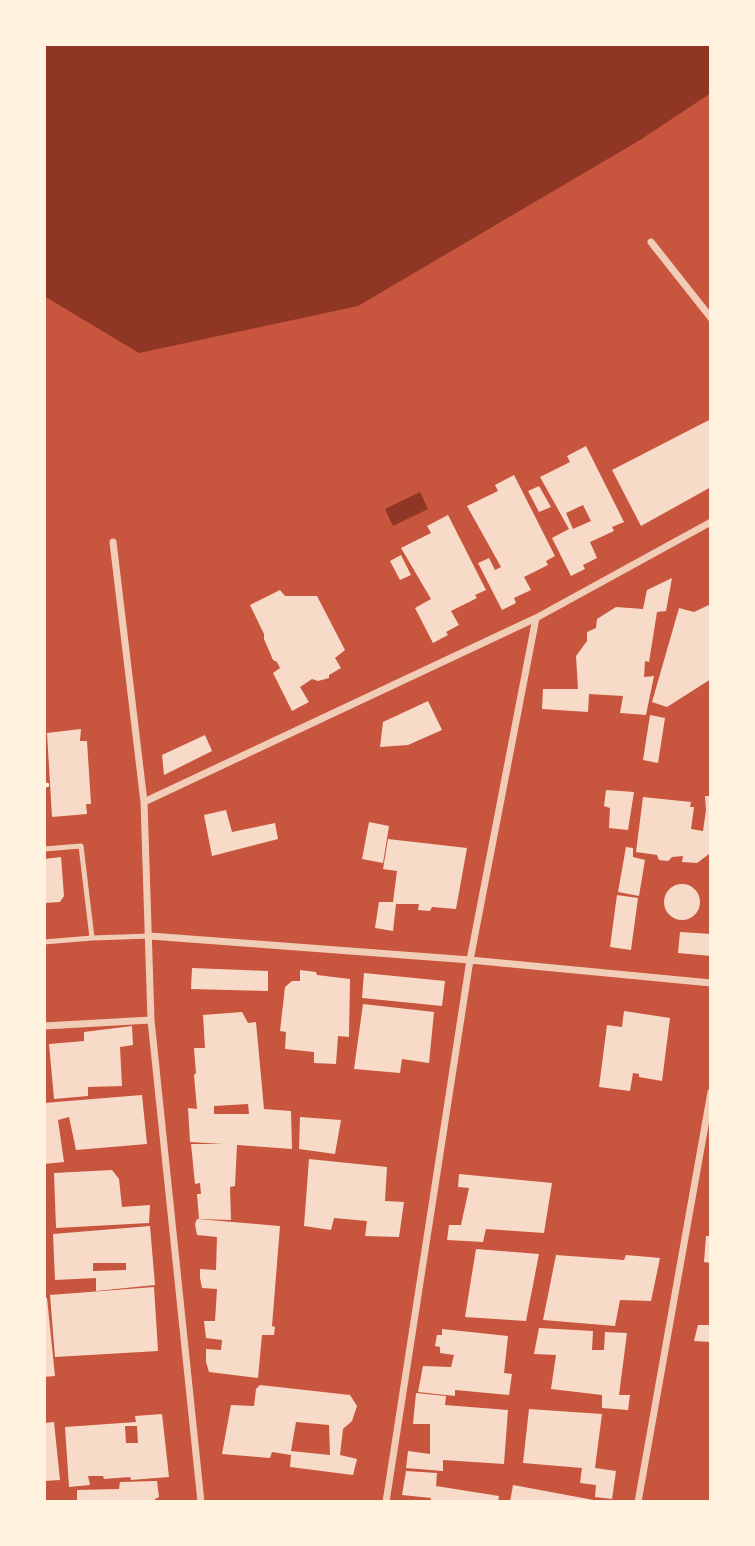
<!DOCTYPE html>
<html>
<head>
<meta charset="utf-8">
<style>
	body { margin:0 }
	#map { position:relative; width:755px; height:1546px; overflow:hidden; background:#c8553d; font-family:"DM Sans",sans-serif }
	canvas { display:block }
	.frame { position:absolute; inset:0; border:46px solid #fff3e0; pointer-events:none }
</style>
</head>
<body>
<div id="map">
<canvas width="755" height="1546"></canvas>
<div class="frame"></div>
</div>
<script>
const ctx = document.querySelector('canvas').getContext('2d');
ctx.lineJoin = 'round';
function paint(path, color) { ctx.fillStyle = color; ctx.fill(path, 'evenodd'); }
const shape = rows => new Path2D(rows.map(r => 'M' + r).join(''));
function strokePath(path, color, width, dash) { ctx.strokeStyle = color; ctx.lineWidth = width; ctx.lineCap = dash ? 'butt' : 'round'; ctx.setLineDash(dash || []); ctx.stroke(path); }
const water = shape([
	[44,44,711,44,711,93,640,140,358,306,139,353,44,296],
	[420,492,428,509,393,526,385,509]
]);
const building = shape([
	[711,419,711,487,641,526,612,470],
	[586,446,624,522,612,527,614,531,590,542,597,558,583,565,585,569,571,576,552,538,569,529,540,477,570,462,567,456],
	[583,505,591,521,573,529,566,513],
	[514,475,555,556,546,561,548,565,524,577,531,590,514,598,516,603,502,610,478,563,489,558,495,570,501,567,467,506,498,491,495,485],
	[539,486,551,507,539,512,528,491],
	[448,515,486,590,475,595,477,598,451,611,459,625,446,632,448,635,433,643,415,608,431,599,401,548,431,533,427,526],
	[401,555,411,575,400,580,390,561],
	[672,578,666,611,657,612,649,662,645,661,644,677,654,676,646,715,620,713,623,696,589,694,588,712,542,709,543,689,578,689,576,656,587,641,587,632,596,628,597,619,616,607,643,609,647,590],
	[280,590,285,596,317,596,345,650,335,658,341,668,329,675,329,678,318,681,312,679,300,687,309,702,292,711,273,673,280,668,277,662,273,660,264,639,264,634,250,605],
	[711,604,711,679,667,707,652,702,679,608,694,612],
	[428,701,442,730,408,745,380,747,383,722],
	[650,715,665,718,658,763,643,760],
	[81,729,80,741,87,741,91,804,86,804,87,814,52,817,47,733],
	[205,735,212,751,164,775,162,755],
	[606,790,634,792,628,830,609,828,610,808,604,806],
	[705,796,711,796,709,854,697,863,682,862,683,856,672,857,668,861,659,860,657,855,636,852,643,797,691,802,690,807,694,807,691,829,703,831,706,810],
	[226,810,232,832,275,823,278,839,212,856,204,815],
	[369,822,389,826,383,863,362,859],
	[388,839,467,848,456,909,432,907,430,911,418,910,419,904,396,904,393,931,375,928,379,902,393,902,397,871,383,869],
	[626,847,633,848,633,857,645,860,639,896,618,892],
	[61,857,64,896,60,902,44,903,44,859],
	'664 902a18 18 0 1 1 36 0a18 18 0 1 1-36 0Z',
	[617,895,638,898,631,950,610,947],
	[680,932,711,934,711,956,678,953],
	[192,968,268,971,268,991,191,989],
	[300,970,316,972,317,975,350,979,349,1037,338,1036,336,1064,314,1063,314,1052,285,1049,286,1032,280,1031,285,987,292,981,300,981],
	[364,973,445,981,442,1006,362,998],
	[363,1004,434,1012,429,1063,402,1059,400,1073,354,1069],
	[624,1011,670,1018,662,1081,639,1077,639,1074,633,1073,630,1091,599,1087,607,1025,622,1027],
	[242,1012,248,1023,256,1022,264,1109,291,1111,292,1149,237,1145,235,1186,230,1187,231,1220,199,1219,197,1194,201,1194,200,1183,195,1184,191,1144,223,1144,190,1142,188,1108,197,1109,194,1075,196,1073,194,1048,205,1048,203,1015],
	[248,1104,249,1114,214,1114,214,1106],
	[132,1026,133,1045,120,1047,122,1086,88,1087,88,1096,54,1099,49,1044,84,1041,84,1032],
	[142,1095,147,1144,76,1150,69,1117,58,1120,64,1162,44,1164,44,1103],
	[300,1117,341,1120,335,1154,299,1149],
	[309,1159,387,1167,385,1201,404,1202,399,1237,365,1236,367,1221,334,1218,331,1230,304,1226],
	[112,1170,119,1179,122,1207,150,1205,149,1223,56,1228,54,1173],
	[459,1174,552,1183,544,1233,486,1229,483,1242,447,1240,449,1225,461,1225,469,1188,458,1187],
	[197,1219,280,1226,272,1326,275,1327,274,1335,262,1335,258,1378,209,1372,206,1362,206,1349,221,1350,222,1340,206,1338,204,1321,215,1321,217,1289,202,1288,200,1278,200,1269,216,1270,217,1237,197,1235,195,1224],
	[150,1226,155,1285,96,1291,96,1278,55,1280,53,1234],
	[93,1263,126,1263,126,1270,93,1271],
	[706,1236,711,1236,711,1263,704,1262],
	[476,1249,539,1254,526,1321,465,1317],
	[556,1255,624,1260,626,1255,660,1258,651,1301,620,1300,615,1326,543,1320],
	[154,1287,158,1351,55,1357,50,1295],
	[44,1298,47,1298,55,1376,44,1377],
	[698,1325,711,1325,711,1342,694,1341],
	[539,1328,593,1331,592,1350,604,1350,605,1332,627,1333,619,1395,630,1395,628,1410,602,1408,602,1395,551,1389,556,1355,534,1354],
	[442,1329,508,1336,504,1373,512,1374,509,1395,455,1390,455,1396,418,1392,423,1366,451,1367,454,1355,440,1353,440,1347,435,1346,437,1335,442,1335],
	[260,1385,350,1395,357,1406,352,1421,343,1429,340,1455,357,1459,353,1475,290,1467,291,1455,272,1452,270,1458,222,1454,231,1405,254,1406,256,1389],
	[296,1422,329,1425,330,1455,291,1451],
	[416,1393,446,1396,445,1405,508,1410,504,1464,443,1460,443,1471,406,1468,408,1451,430,1454,430,1424,413,1424],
	[529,1409,602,1414,595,1468,616,1471,612,1499,595,1497,596,1485,580,1483,582,1468,523,1463],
	[162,1414,169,1477,131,1480,130,1477,104,1479,103,1476,88,1476,90,1485,69,1487,65,1427,136,1422,135,1416],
	[125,1426,137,1426,138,1443,126,1443],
	[54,1422,60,1480,44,1481,44,1423],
	[406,1471,437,1473,436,1486,499,1496,498,1502,430,1502,431,1498,402,1495],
	[157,1481,159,1497,155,1499,155,1502,77,1502,77,1490,119,1489,120,1482],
	[513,1485,599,1501,599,1502,510,1502]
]);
const path = shape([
	[44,785,47,785]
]);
const service = shape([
	[44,849,81,846,92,938,44,942],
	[92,938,150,936]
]);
const minor = shape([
	[651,242,711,318],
	[113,542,144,802,151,1020,201,1502],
	[144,802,536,618,711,522],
	[150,936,470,960,711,983],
	[44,1026,151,1020],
	[386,1502,470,960,536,618],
	[638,1502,711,1092]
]);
paint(water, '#8f3625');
paint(building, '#f7dbc8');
strokePath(path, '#fff3e0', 4.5);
strokePath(service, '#f1ccb7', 5);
strokePath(minor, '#f1ccb7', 7);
</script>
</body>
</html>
